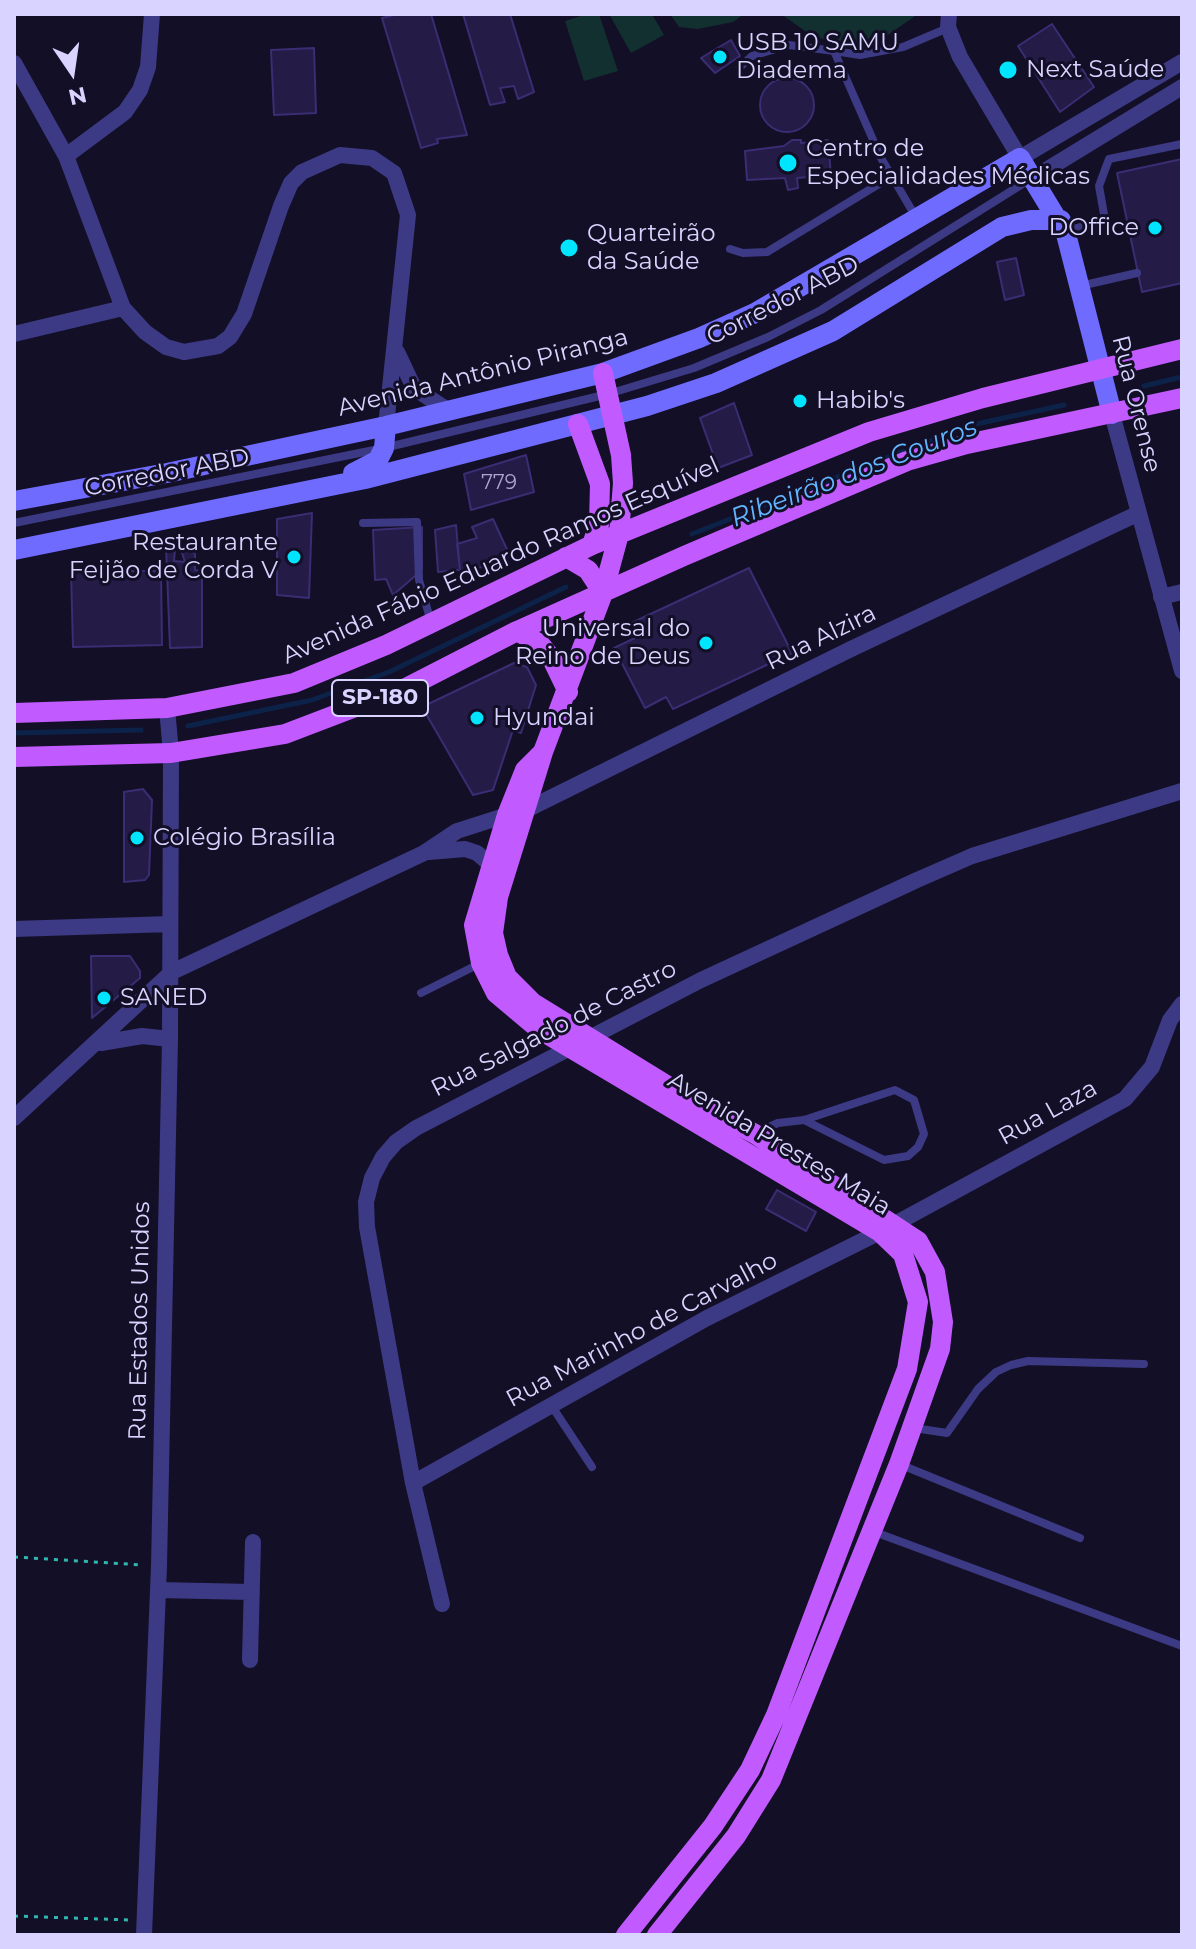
<!DOCTYPE html>
<html>
<head>
<meta charset="utf-8">
<style>
	body { margin:0 }
	#map { position:relative; width:1196px; height:1949px; overflow:hidden; background:#130f26; font-family:Montserrat,sans-serif }
	canvas { display:block }
	.frame { position:absolute; inset:0; border:16px solid #d9d4ff; pointer-events:none }
	.north { position:absolute; left:32px; top:32px; width:80px; height:80px; -webkit-text-stroke:6px #130f26; paint-order:stroke; rotate:167deg; font-size:22px; font-weight:700; line-height:32px; text-align:center; color:#d9d4ff }
	.north::after { content:''; display:block; margin:auto; width:28px; height:36px; background:#d9d4ff; clip-path:polygon(50% 0,100% 100%,50% 72%,0 100%) }
</style>
</head>
<body>
<div id="map">
<canvas width="1196" height="1949"></canvas>
<div class="frame"></div>
<div class="north">N</div>
</div>
<script>
const ctx = document.querySelector('canvas').getContext('2d');
ctx.lineJoin = 'round';
function paint(path, color) { ctx.fillStyle = color; ctx.fill(path, 'evenodd'); }
const shape = rows => new Path2D(rows.map(r => 'M' + r).join(''));
function strokePath(path, color, width, dash) { ctx.strokeStyle = color; ctx.lineWidth = width; ctx.lineCap = dash ? 'butt' : 'round'; ctx.setLineDash(dash || []); ctx.stroke(path); }
function drawText(font, color, halo, rows, align = 'center') {
  ctx.font = font + ' Montserrat,sans-serif'; ctx.lineWidth = 6; ctx.setLineDash([]); ctx.textBaseline = 'middle'; ctx.strokeStyle = halo; ctx.fillStyle = color; for (const [text, x, y, turn = 0] of rows) {
    ctx.save(); ctx.translate(x, y); ctx.rotate((+turn || 0) * Math.PI / 180); ctx.textAlign = isNaN(turn) ? turn : align; if (halo) ctx.strokeText(text, 0, 0); ctx.fillText(text, 0, 0); ctx.restore();
  }
}
const green = shape([
	[587,14,599,14,618,71,584,81,565,21],
	[609,14,652,14,664,35,631,53],
	[670,14,744,14,733,22,698,29,679,27],
	[781,14,918,14,882,39,848,46,812,36]
]);
const stream = shape([
	[1144,386,1182,377],
	[692,534,967,426,1064,405],
	[188,726,312,700,389,672,566,587],
	[14,733,141,730]
]);
const building = shape([
	[398,14,431,14,467,135,437,139,438,143,421,148,382,18,398,14],
	[463,14,510,14,534,92,518,99,514,86,500,88,505,102,490,105,463,14],
	[1052,24,1094,87,1060,112,1018,46,1052,24],
	[731,40,740,56,715,73,701,58,731,40],
	[314,48,316,113,274,115,271,50,314,48],
	'760 105a27 27 0 1 1 54 0a27 27 0 1 1-54 0Z',
	[792,140,801,140,801,143,828,140,831,175,797,178,798,188,788,190,785,178,747,180,745,151,784,146,792,140],
	[1182,159,1182,283,1142,292,1117,173,1182,159],
	[1016,258,1024,295,1005,300,997,262,1016,258],
	[734,403,752,455,718,468,700,418,734,403],
	[526,455,534,492,471,510,464,474,526,455],
	[312,513,309,598,277,595,277,519,312,513],
	[493,519,510,556,499,565,460,570,457,544,477,538,472,527,493,519],
	[456,525,460,570,438,572,435,530,456,525],
	[422,527,422,570,393,595,386,579,375,580,373,530,422,527],
	[166,546,175,548,174,561,185,562,181,550,191,550,195,554,195,570,202,571,202,647,170,648,166,546],
	[749,568,792,653,673,709,666,697,645,708,614,648,635,638,627,625,749,568],
	[71,571,161,571,162,645,73,647,71,571],
	[514,663,527,667,536,685,521,733,513,730,493,790,473,795,422,707,514,663],
	[143,789,152,800,149,875,145,880,124,882,124,792,143,789],
	[91,956,130,956,140,971,140,978,92,1018,91,956],
	[777,1190,816,1212,806,1231,766,1209,777,1190]
]);
const path = shape([
	[14,1557,143,1565],
	[14,1916,130,1920]
]);
const lane = shape([
	[834,51,860,55,903,47,948,28],
	[740,67,752,56,789,45,834,51,881,158,917,219],
	[1066,231,1105,220,1099,186,1109,159,1182,144],
	[730,249,743,253,767,252,892,176],
	[1080,286,1137,273],
	[14,523,384,448,608,394,694,368,768,337,821,310,1032,178],
	[363,523,417,522,419,580,431,622],
	[421,993,479,964],
	[758,1132,778,1123,804,1120,895,1090,914,1100,924,1134,918,1147,908,1156,884,1160,804,1120],
	[551,1405,592,1467],
	[914,1428,947,1433,978,1389,996,1372,1011,1365,1028,1361,1144,1364],
	[899,1464,1080,1538],
	[872,1531,1182,1646]
]);
const street = shape([
	[949,14,948,27,960,57,1020,158,1182,62],
	[14,63,66,156,123,308,145,332,166,347,184,352,218,346,230,337,244,314,281,206,291,183,302,172,340,155,372,158,394,173,408,215,386,426],
	[66,156,125,112,140,90,148,67,152,14],
	[1033,178,1182,87],
	[14,334,123,308],
	[397,352,414,388,449,411],
	[1112,414,1182,671],
	[1161,597,1182,592],
	[528,809,851,649,1137,514],
	[429,852,465,849,477,853,491,865],
	[14,929,170,924],
	[101,1043,142,1036,170,1039],
	[14,1118,172,972,424,853,457,831,507,815],
	[413,1483,707,1318,880,1232,1125,1099,1152,1067,1170,1020,1182,1004],
	[158,1590,252,1592],
	[442,1604,413,1483,367,1227,366,1202,372,1178,383,1157,396,1142,416,1128,701,980,917,880,972,856,1182,791],
	[250,1660,253,1542],
	[144,1935,159,1566,170,1039,171,753,167,708]
]);
const secondary = shape([
	[353,473,378,460,384,448,386,426],
	[14,501,167,473,386,426,603,373,699,338,755,313,1020,158,1066,234,1112,414],
	[14,550,365,479,647,406,716,383,833,331,1002,227,1031,220,1061,220]
]);
const primary = shape([
	[603,373,621,455,623,483,619,534,603,593,543,752,498,897,493,933,498,955,507,977,533,1003,676,1091,755,1134,918,1241,935,1272,943,1322,940,1349,899,1464,771,1780,736,1836,657,1935],
	[578,424,600,484,599,524,592,545],
	[566,557,588,570,603,593],
	[517,631,540,644,552,659,568,692],
	[14,713,167,708,294,683,386,645,592,545,869,432,983,398,1182,349],
	[541,754,525,770,507,815,474,925,481,963,496,993,540,1030,880,1232,903,1254,918,1302,907,1369,776,1715,750,1770,713,1826,626,1935],
	[14,757,171,753,285,734,408,687,517,631,684,556,907,461,967,444,1182,398]
]);
const markers = [
	[720,57,8,"#00e5ff"],
	[1008,70,10,"#00e5ff"],
	[788,163,10,"#00e5ff"],
	[1155,228,8,"#00e5ff"],
	[569,248,10,"#00e5ff"],
	[800,401,8,"#00e5ff"],
	[294,557,8,"#00e5ff"],
	[706,643,8,"#00e5ff"],
	[477,718,8,"#00e5ff"],
	[137,838,8,"#00e5ff"],
	[104,998,8,"#00e5ff"]
];
const numberNames = [
	["779",499,483]
];
const shields = [
	[380,698,96]
];
const shieldNames = [
	["SP-180",380,698]
];
const poiNames = [
	["USB 10 SAMU",736,43],
	["Diadema",736,71],
	["Next Saúde",1026,70],
	["Centro de",806,149],
	["Especialidades Médicas",806,177],
	["DOffice",1139,228,"right"],
	["Quarteirão",587,234],
	["da Saúde",587,262],
	["Habib's",816,401],
	["Restaurante",278,543,"right"],
	["Feijão de Corda V",278,571,"right"],
	["Universal do",690,629,"right"],
	["Reino de Deus",690,657,"right"],
	["Hyundai",493,718],
	["Colégio Brasília",153,838],
	["SANED",120,998]
];
const streetNames = [
	["Corredor ABD",783,301,-27],
	["Avenida Antônio Piranga",483,373,-14],
	["Rua Orense",1136,404,76],
	["Corredor ABD",167,473,-11],
	["Avenida Fábio Eduardo Ramos Esquível",501,561,-24],
	["Rua Alzira",821,638,-26],
	["Rua Salgado de Castro",554,1029,-27],
	["Rua Laza",1048,1113,-29],
	["Avenida Prestes Maia",779,1144,31],
	["Rua Estados Unidos",140,1321,-89],
	["Rua Marinho de Carvalho",642,1330,-28]
];
const waterNames = [
	["Ribeirão dos Couros",854,473,-21]
];
paint(green, '#12302f');
strokePath(stream, '#0c2248', 5);
paint(building, '#241b47');
strokePath(building, '#3b2d73', 2);
strokePath(path, '#2fb8b0', 3, [4, 6]);
strokePath(lane, '#3d3a85', 8);
strokePath(street, '#3d3a85', 16);
strokePath(secondary, '#6f6bff', 20);
strokePath(primary, '#c25bff', 20);
for (const [x, y, r, color] of markers) { const dot = new Path2D(); dot.arc(x, y, r, 0, 2 * Math.PI); ctx.fillStyle = color; ctx.fill(dot); strokePath(dot, '#130f26', 3); }
drawText('20px', '#aca6d1', null, numberNames);
for (const [x, y, w] of shields) { const box = new Path2D(); box.roundRect(x - w / 2, y - 18, w, 36, 6); ctx.fillStyle = '#130f26'; ctx.fill(box); strokePath(box, '#d9d4ff', 2); }
drawText('bold 22px', '#d9d4ff', null, shieldNames);
drawText('24px', '#d9d4ff', '#130f26', poiNames, 'left');
drawText('24px', '#d9d4ff', '#130f26', streetNames);
drawText('italic 26px', '#62b6ff', '#130f26', waterNames);
</script>
</body>
</html>
